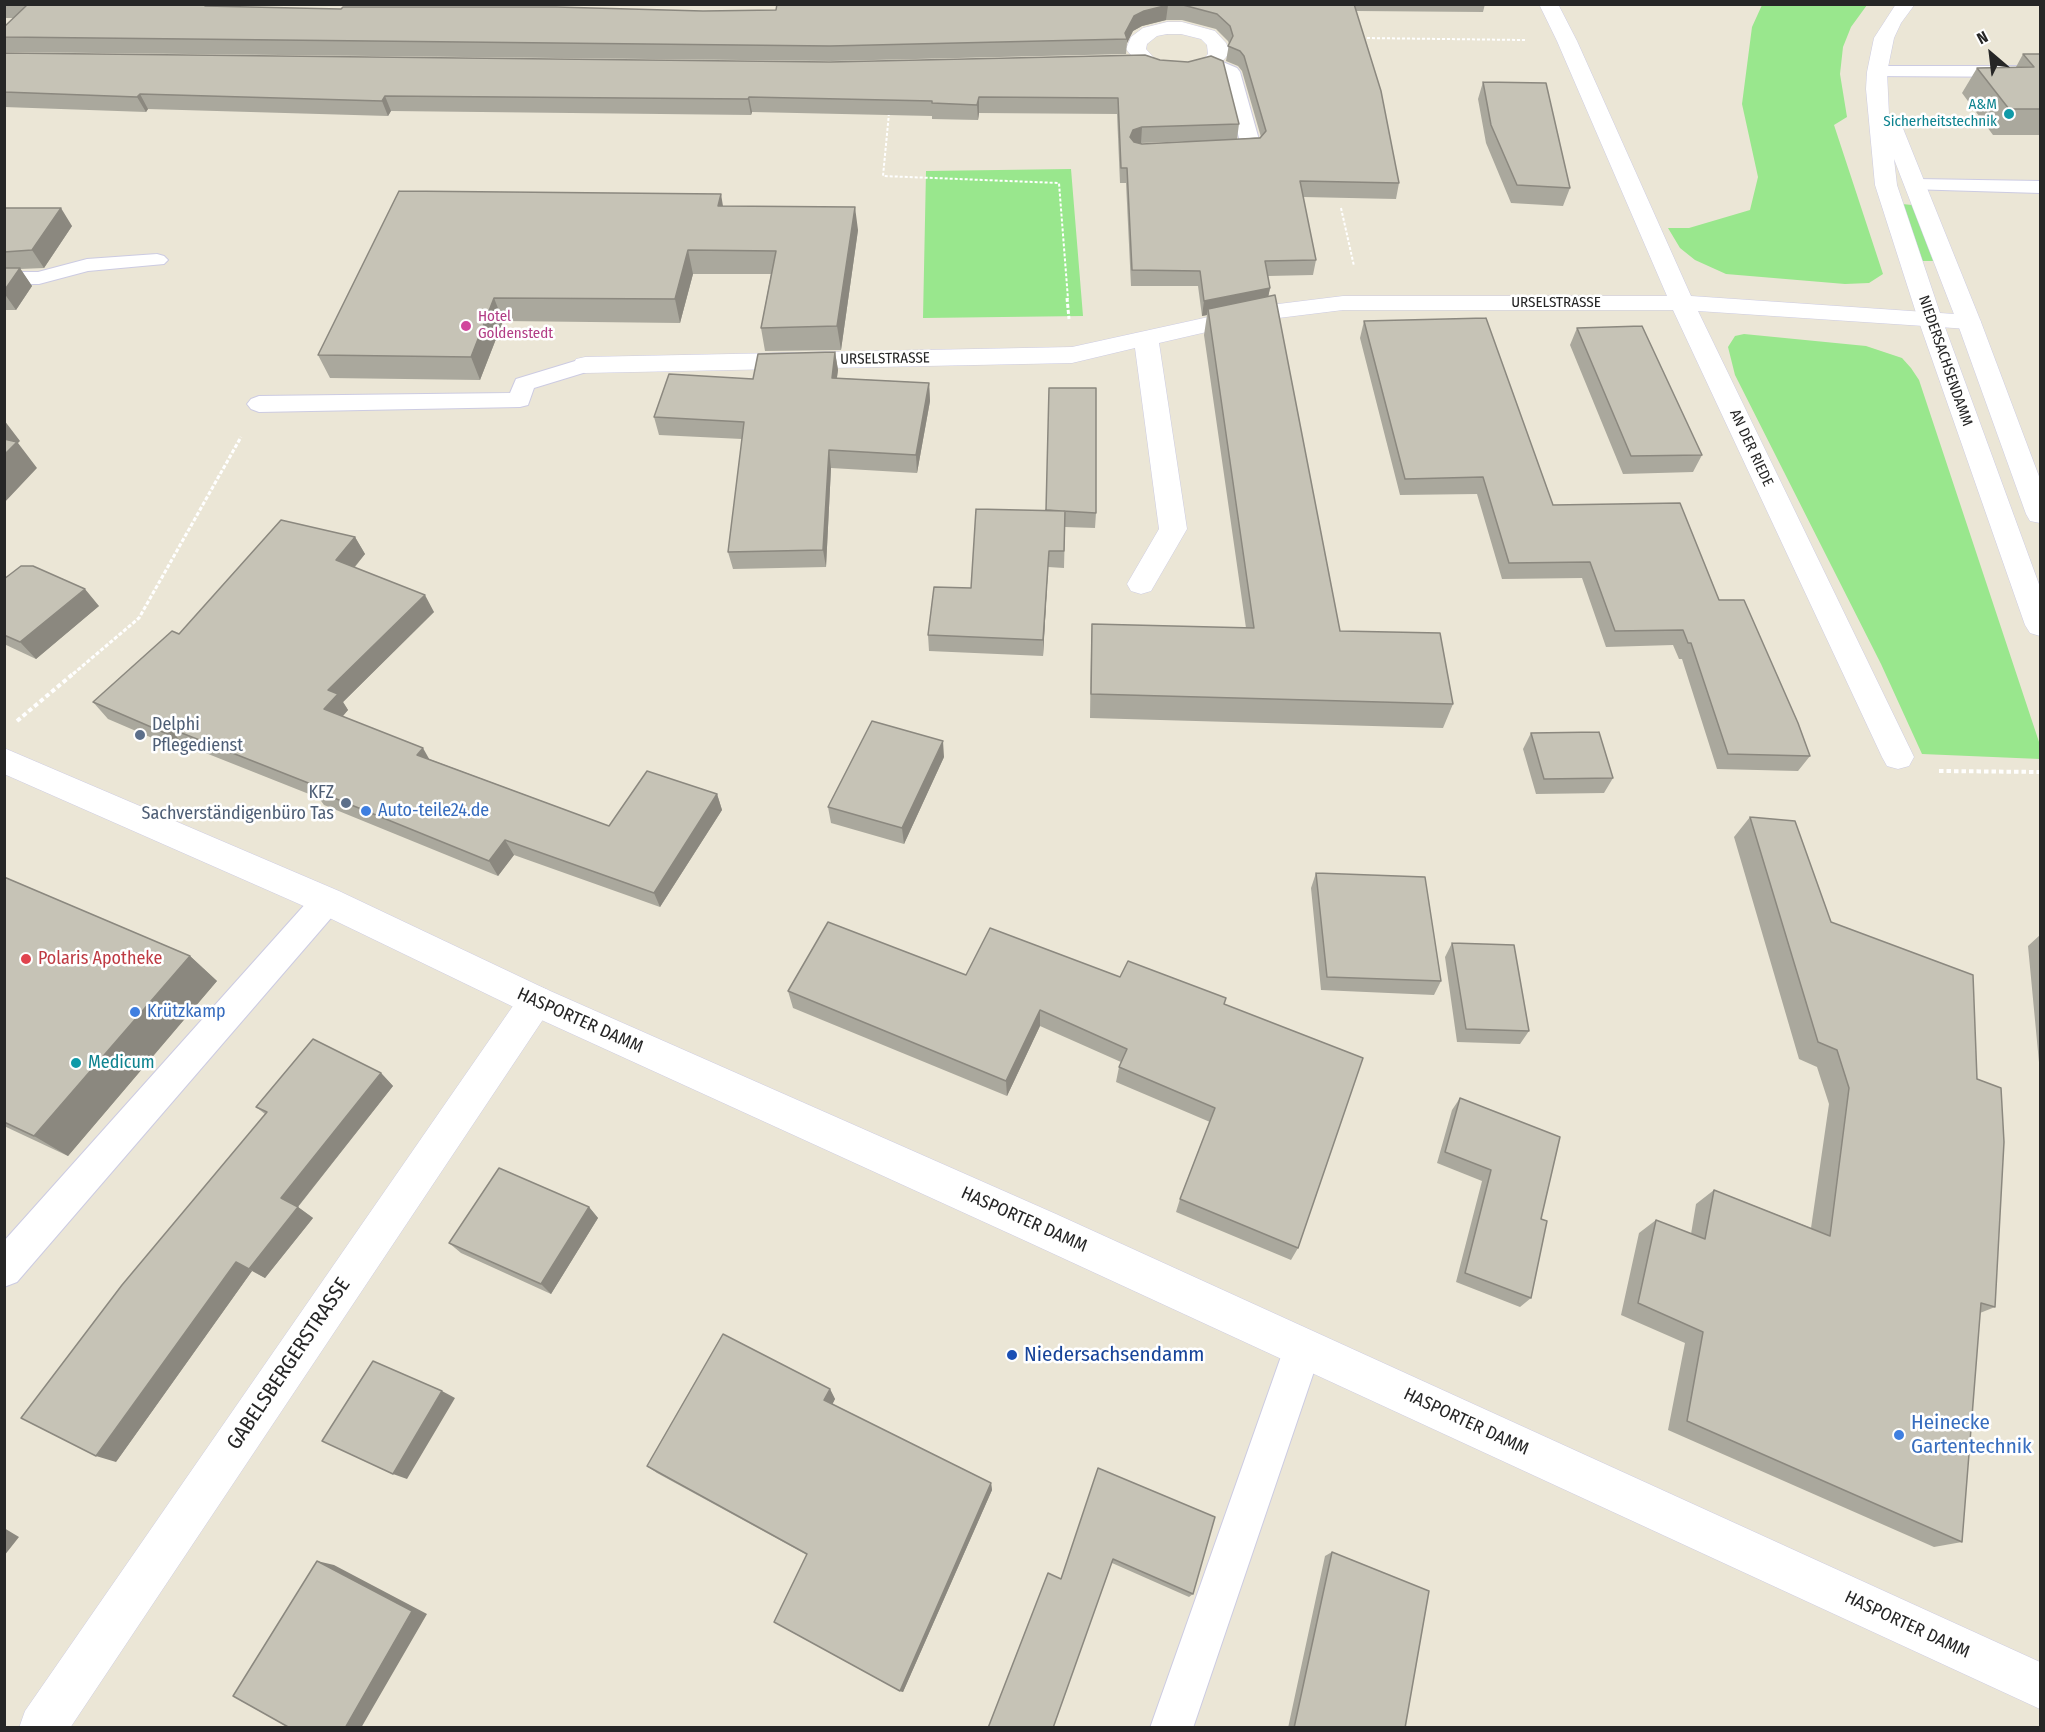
<!DOCTYPE html>
<html>
<head>
<meta charset="utf-8">
<style>
	body { margin:0 }
	#map { position:relative; width:2045px; height:1732px; overflow:hidden; background:#ebe6d6; font-family:"Fira Sans Condensed",sans-serif }
	canvas { display:block }
	.frame { position:absolute; inset:0; border:6px solid #262626; pointer-events:none }
	.north { position:absolute; left:1961px; top:24px; width:60px; height:60px; -webkit-text-stroke:4px #fff; paint-order:stroke; rotate:332deg; font-size:16px; font-weight:700; line-height:24px; text-align:center; color:#262626 }
	.north::after { content:''; display:block; margin:auto; width:21px; height:27px; background:#262626; clip-path:polygon(50% 0,100% 100%,50% 72%,0 100%) }
</style>
</head>
<body>
<div id="map">
<canvas width="2045" height="1732"></canvas>
<div class="frame"></div>
<div class="north">N</div>
</div>
<script>
const ctx = document.querySelector('canvas').getContext('2d');
ctx.lineJoin = 'round';
function paint(path, color) { ctx.fillStyle = color; ctx.fill(path, 'evenodd'); }
const shape = rows => new Path2D(rows.map(r => 'M' + r).join(''));
function strokePath(path, color, width, dash) { ctx.strokeStyle = color; ctx.lineWidth = width; ctx.lineCap = dash ? 'butt' : 'round'; ctx.setLineDash(dash || []); ctx.stroke(path); }
function drawText(font, color, halo, rows, align = 'center') {
  ctx.font = font + ' "Fira Sans Condensed",sans-serif'; ctx.lineWidth = 5; ctx.setLineDash([]); ctx.textBaseline = 'middle'; ctx.strokeStyle = halo; ctx.fillStyle = color; for (const [text, x, y, turn = 0] of rows) {
    ctx.save(); ctx.translate(x, y); ctx.rotate((+turn || 0) * Math.PI / 180); ctx.textAlign = isNaN(turn) ? turn : align; if (halo) ctx.strokeText(text, 0, 0); ctx.fillText(text, 0, 0); ctx.restore();
  }
}
const green = shape([
	[1762,5,1867,5,1851,27,1843,47,1840,74,1847,117,1834,125,1883,274,1869,283,1845,284,1726,274,1695,260,1680,248,1668,228,1689,228,1750,210,1758,177,1742,104,1752,27],
	[1071,169,1083,316,923,318,926,171],
	[1902,204,1912,205,1935,261,1918,261],
	[1744,334,1866,346,1902,358,1911,368,1919,380,2040,745,2040,759,1922,754,1881,664,1735,375,1728,347,1735,336]
]);
const pathFar2 = shape([
	[1362,38,1525,40],
	[889,113,883,176,1059,183,1068,299],
	[1341,208,1354,266]
]);
const pathFar1 = shape([
	[1067,298,1069,319],
	[73,674,139,618,241,437]
]);
const path = shape([
	[17,721,74,673],
	[1939,771,2040,772]
]);
const lane = shape([
	[1211,57,1237,68,1240,72,1261,147,1258,151,1219,154,1212,152,1209,148,1212,144,1219,142,1240,142,1223,75,1205,66,1202,62,1205,58,1211,57],
	[1877,66,2040,66,2040,77,1871,76,1868,72,1871,68,1877,66],
	[1916,179,2040,181,2040,193,1909,189,1906,185,1909,181,1916,179],
	[157,254,164,256,168,260,164,264,88,271,39,284,4,284,4,272,38,272,87,259,157,254],
	[585,358,593,360,596,365,593,370,534,388,528,405,520,407,259,412,251,409,247,404,251,399,259,396,510,393,516,379,585,358],
	[327,888,338,892,342,901,338,910,17,1282,4,1287,4,1241,316,892,327,888],
	[1303,1329,1316,1335,1322,1348,1193,1728,1150,1728,1284,1348,1290,1335,1303,1329]
]);
const street = shape([
	[1539,4,1558,4,1577,41,1691,296,1969,315,1978,317,1981,322,1978,327,1969,329,1698,311,1914,757,1909,766,1898,769,1887,766,1882,757,1673,310,1343,310,1254,321,1159,343,1187,529,1151,591,1141,594,1131,591,1127,584,1159,529,1135,348,1072,363,585,373,576,371,573,365,576,359,585,357,1072,347,1254,307,1343,296,1667,296,1557,41,1539,4],
	[1167,22,1182,22,1215,31,1226,43,1229,50,1227,56,1218,66,1187,75,1159,73,1140,66,1126,49,1131,37,1143,28,1167,22],
	[1167,34,1181,34,1201,39,1207,45,1208,54,1204,58,1186,63,1162,61,1154,58,1146,49,1147,44,1157,36,1167,34],
	[536,985,548,990,554,1001,548,1012,70,1728,19,1728,25,1711,524,990,536,985]
]);
const secondary = shape([
	[1896,4,1915,4,1901,23,1894,38,1887,72,1889,115,1897,117,1900,121,1981,322,2040,479,2040,523,2030,521,2026,514,1957,322,1894,159,1897,185,1942,319,2040,587,2040,636,2030,633,2025,625,1918,319,1875,185,1866,89,1867,72,1874,38,1896,4],
	[4,748,339,891,548,990,1056,1214,2040,1662,2040,1709,1028,1242,524,1012,315,911,4,774,4,748]
]);
const wall = shape([
	[4,4,225,4,223,7,341,9,703,11,776,10,777,4,1485,4,1483,12,1356,11,1399,183,1396,199,1303,197,1316,260,1313,275,1268,276,1270,288,1268,297,1340,631,1453,704,1443,728,1090,718,1091,649,1092,624,1246,628,1204,335,1207,315,1202,316,1198,286,1131,286,1126,183,1120,183,1117,114,979,113,978,120,932,119,932,116,752,112,751,115,391,111,388,116,148,109,146,112,4,107,4,53,830,62,1145,55,1239,124,1237,139,1261,137,1242,71,1238,66,1226,61,1229,44,1228,41,1216,29,1182,20,1166,20,1142,26,1133,31,1127,43,1126,54,832,61,5,52,4,27,14,18,4,18],
	[1194,141,1142,144,1140,143,1141,143],
	[2023,54,2040,54,2040,135,1993,135,1962,93,1977,68,2016,67],
	[1483,82,1570,188,1563,206,1511,203,1486,143,1478,99],
	[723,206,858,230,841,350,765,351,761,328,771,274,693,274,680,323,503,321,480,380,330,378,318,355],
	[4,208,72,226,44,268,20,269,32,286,16,310,4,310],
	[1364,321,1553,505,1719,600,1810,756,1798,771,1717,769,1682,659,1679,659,1673,645,1606,647,1582,578,1502,579,1477,494,1400,495,1360,338],
	[1577,328,1702,455,1693,472,1623,474,1570,345],
	[835,352,838,370,837,378,929,383,930,401,917,473,831,468,826,567,733,569,728,552,742,439,659,435,654,417,753,379],
	[1046,510,1096,513,1095,528,1065,527,1064,568,1048,567,1043,656,929,651,928,635],
	[355,537,365,554,355,567,434,612,343,702,348,710,343,716,429,759,609,826,717,794,722,810,660,907,514,855,498,876,324,805,319,798,183,744,178,749,108,719,93,702,179,634],
	[4,579,99,606,36,659,4,644],
	[1531,733,1613,778,1604,793,1536,794,1523,749],
	[944,757,904,844,831,823,828,807],
	[1750,817,1831,922,1977,1079,1995,1307,1980,1313,1962,1542,1934,1547,1668,1430,1685,1343,1621,1315,1639,1233,1656,1220,1691,1234,1696,1204,1714,1190,1811,1228,1829,1104,1817,1067,1799,1059,1734,837],
	[1316,873,1441,981,1434,995,1321,990,1311,888],
	[4,877,190,956,217,981,68,1156,4,1126],
	[2040,935,2040,1073,2028,946],
	[1452,943,1529,1031,1520,1044,1457,1042,1445,957],
	[966,975,1120,977,1224,1004,1298,1248,1291,1260,1176,1212,1180,1199,1210,1122,1116,1082,1119,1067,1121,1062,1040,1026,1007,1096,793,1008,788,991],
	[381,1073,393,1086,298,1207,313,1218,265,1278,252,1271,116,1462,265,1114,256,1107],
	[1460,1098,1541,1219,1531,1298,1520,1307,1456,1282,1482,1181,1437,1163,1452,1110],
	[589,1207,598,1218,551,1294,461,1253,449,1243],
	[830,1389,835,1399,832,1404,991,1483,992,1490,903,1692,900,1691,807,1555,657,1473,647,1466],
	[1098,1468,1193,1594,1189,1597,1112,1563],
	[1332,1552,1405,1728,1288,1728,1325,1556]
]);
const shadedWall = shape([
	[207,4,225,4,212,21,205,6],
	[1168,5,1166,20,1142,26,1133,31,1127,43,1127,39,1125,33,1134,16,1144,11],
	[140,94,148,109,146,112,137,97],
	[385,96,391,111,388,116,382,101],
	[749,97,752,112,751,115,748,99],
	[979,97,979,113,978,120,977,105],
	[1142,127,1141,143,1132,146,1130,137,1133,130],
	[721,194,725,218,718,206],
	[855,207,858,230,841,350,837,326],
	[61,208,72,226,44,268,32,250],
	[688,250,693,274,680,323,675,299],
	[20,268,32,286,16,310,4,293,4,291],
	[1270,288,1267,303,1208,309,1207,315,1202,316,1204,301],
	[494,298,503,321,480,380,471,357],
	[835,352,838,370,834,396,832,378],
	[929,383,930,401,917,473,916,455],
	[4,420,20,441,18,443,37,468,4,503],
	[829,450,831,468,826,567,823,550],
	[355,537,365,554,346,577,336,560],
	[1049,551,1048,567,1043,656,1043,640],
	[85,589,99,606,36,659,20,642],
	[425,595,434,612,343,702,348,710,335,725,324,709,328,690],
	[169,728,183,744,178,749,165,733],
	[943,741,944,757,904,844,902,828],
	[423,748,432,764,417,755],
	[717,794,722,810,660,907,654,893],
	[505,840,514,855,498,876,489,861],
	[190,956,217,981,68,1156,34,1136],
	[1040,1010,1040,1026,1007,1096,1006,1081],
	[381,1073,393,1086,296,1209,281,1198],
	[298,1207,313,1218,265,1278,249,1269],
	[589,1207,598,1218,551,1294,541,1284],
	[236,1262,252,1271,116,1462,96,1456],
	[830,1389,835,1399,830,1409,824,1400],
	[442,1391,455,1398,407,1479,393,1474],
	[991,1483,992,1490,903,1692,900,1691],
	[4,1528,19,1537,4,1556],
	[317,1561,334,1565,427,1614,361,1728,345,1728]
]);
const building = shape([
	[17,4,207,4,205,6,341,9,343,7,556,7,703,11,776,10,777,4,1354,4,1381,91,1399,183,1300,181,1316,260,1265,261,1270,288,1204,301,1200,271,1132,270,1127,168,1121,168,1118,98,979,97,977,105,932,103,932,101,749,97,748,99,385,96,382,101,140,94,137,97,4,92,4,53,830,62,1145,55,1160,60,1188,62,1211,56,1223,61,1239,124,1142,127,1133,130,1130,137,1134,142,1142,144,1260,138,1266,131,1244,56,1240,51,1228,46,1233,36,1230,26,1217,14,1183,5,1168,5,1144,11,1134,16,1125,33,1127,39,830,46,4,37,4,27,27,5,17,4],
	[2023,54,2040,54,2040,109,2009,109,1977,68,2034,67,2023,54],
	[1483,82,1546,83,1570,188,1517,185,1491,125,1483,82],
	[399,191,721,194,718,206,855,207,837,326,761,328,776,251,688,250,675,299,494,298,471,357,318,355,399,191],
	[4,208,61,208,32,250,4,252,4,208],
	[4,268,20,268,4,291,4,268],
	[1275,295,1340,631,1440,633,1453,704,1091,694,1092,624,1254,628,1208,309,1275,295],
	[1486,318,1553,505,1680,503,1719,600,1744,600,1798,723,1810,756,1728,754,1691,643,1688,643,1683,630,1615,631,1590,562,1509,563,1483,477,1405,479,1364,321,1486,318],
	[1642,326,1702,455,1631,456,1577,328,1642,326],
	[835,352,832,378,929,383,916,455,829,450,823,550,728,552,744,422,654,417,669,374,753,379,758,354,835,352],
	[1049,388,1096,388,1096,513,1046,510,1049,388],
	[4,439,17,442,4,455,4,439],
	[976,509,1065,511,1064,551,1049,551,1043,640,928,635,934,587,971,588,976,509],
	[281,520,355,537,336,560,425,595,328,690,338,694,324,709,423,748,417,755,609,826,647,771,717,794,654,893,505,840,489,861,312,789,316,786,169,728,165,733,93,702,172,631,179,634,281,520],
	[21,566,33,566,85,589,20,642,4,635,4,579,21,566],
	[872,721,943,741,902,828,828,807,872,721],
	[1599,732,1613,778,1544,779,1531,733,1599,732],
	[1750,817,1795,821,1831,922,1973,975,1977,1079,2001,1088,2004,1142,1995,1307,1981,1303,1962,1542,1687,1421,1703,1332,1638,1303,1656,1220,1705,1239,1714,1190,1830,1236,1849,1088,1837,1050,1818,1042,1750,817],
	[1316,873,1425,877,1441,981,1327,977,1316,873],
	[4,877,190,956,34,1136,4,1122,4,877],
	[828,922,966,975,990,928,1120,977,1128,961,1226,998,1224,1004,1363,1058,1298,1248,1180,1199,1215,1108,1119,1067,1127,1049,1040,1010,1006,1081,788,991,828,922],
	[1452,943,1514,945,1529,1031,1466,1029,1452,943],
	[313,1039,381,1073,281,1198,298,1207,249,1269,236,1262,96,1456,21,1418,122,1285,267,1112,256,1107,313,1039],
	[1460,1098,1560,1137,1541,1219,1547,1221,1531,1298,1465,1273,1491,1170,1445,1152,1460,1098],
	[499,1168,589,1207,541,1284,449,1243,499,1168],
	[723,1334,830,1389,824,1400,991,1483,900,1691,774,1622,807,1554,647,1466,723,1334],
	[373,1361,442,1391,393,1474,322,1441,373,1361],
	[1098,1468,1215,1517,1193,1594,1113,1559,1053,1728,988,1728,1048,1573,1061,1579,1098,1468],
	[1332,1552,1429,1591,1405,1728,1294,1728,1332,1552],
	[317,1561,412,1611,345,1728,290,1728,233,1696,317,1561]
]);
const markers = [
	[2009,114,6,"#0f9aa8"],
	[466,326,6,"#d1479c"],
	[140,735,6,"#5c6f8a"],
	[346,803,6,"#5c6f8a"],
	[366,811,6,"#3f7fe0"],
	[26,959,6,"#e0444e"],
	[135,1012,6,"#3f7fe0"],
	[76,1063,6,"#0f9aa8"],
	[1012,1355,6,"#1a4fb4"],
	[1899,1435,6,"#3f7fe0"]
];
const farCulturenames = [
	["A&M",1997,105],
	["Sicherheitstechnik",1997,122]
];
const farStreetnames = [
	["URSELSTRASSE",1556,303],
	["URSELSTRASSE",885,359,-1],
	["NIEDERSACHSENDAMM",1945,361,71],
	["AN DER RIEDE",1751,448,65]
];
const farHotelnames = [
	["Hotel",478,317],
	["Goldenstedt",478,334]
];
const serviceNames = [
	["Delphi",152,725],
	["Pflegedienst",152,746],
	["KFZ",334,793,"right"],
	["Sachverständigenbüro Tas",334,814,"right"]
];
const shopNames = [
	["Auto-teile24.de",378,811],
	["Krützkamp",147,1012]
];
const healthNames = [
	["Polaris Apotheke",38,959]
];
const streetNames = [
	["HASPORTER DAMM",580,1021,24],
	["HASPORTER DAMM",1024,1220,24],
	["HASPORTER DAMM",1466,1422,25],
	["HASPORTER DAMM",1907,1625,25]
];
const cultureNames = [
	["Medicum",88,1063]
];
const nearTransitnames = [
	["Niedersachsendamm",1024,1355]
];
const nearStreetnames = [
	["GABELSBERGERSTRASSE",289,1364,-56]
];
const nearShopnames = [
	["Heinecke",1911,1423],
	["Gartentechnik",1911,1447]
];
paint(green, '#99e78d');
strokePath(lane, '#cccbe2', 2);
strokePath(street, '#cccbe2', 1);
strokePath(secondary, '#cccbe2', 1);
strokePath(pathFar2, '#fff', 2, [3, 2]);
strokePath(pathFar1, '#fff', 3, [4, 2]);
strokePath(path, '#fff', 4, [4.5, 3]);
paint(lane, '#fff');
paint(street, '#fff');
paint(secondary, '#fff');
paint(wall, '#aaa89d');
paint(shadedWall, '#8b887f');
paint(building, '#c6c3b6');
strokePath(building, '#8b887f', 1.5);
for (const [x, y, r, color] of markers) { const dot = new Path2D(); dot.arc(x, y, r, 0, 2 * Math.PI); ctx.fillStyle = color; ctx.fill(dot); strokePath(dot, '#fff', 2); }
drawText('15px', '#0d838f', '#fff', farCulturenames, 'right');
drawText('15px', '#262626', '#fff', farStreetnames);
drawText('15px', '#b23c85', '#fff', farHotelnames, 'left');
drawText('18px', '#4e5e75', '#fff', serviceNames, 'left');
drawText('18px', '#366cbe', '#fff', shopNames, 'left');
drawText('18px', '#be3a42', '#fff', healthNames, 'left');
drawText('18px', '#262626', '#fff', streetNames);
drawText('18px', '#0d838f', '#fff', cultureNames, 'left');
drawText('21px', '#164399', '#fff', nearTransitnames, 'left');
drawText('21px', '#262626', '#fff', nearStreetnames);
drawText('21px', '#366cbe', '#fff', nearShopnames, 'left');
</script>
</body>
</html>
